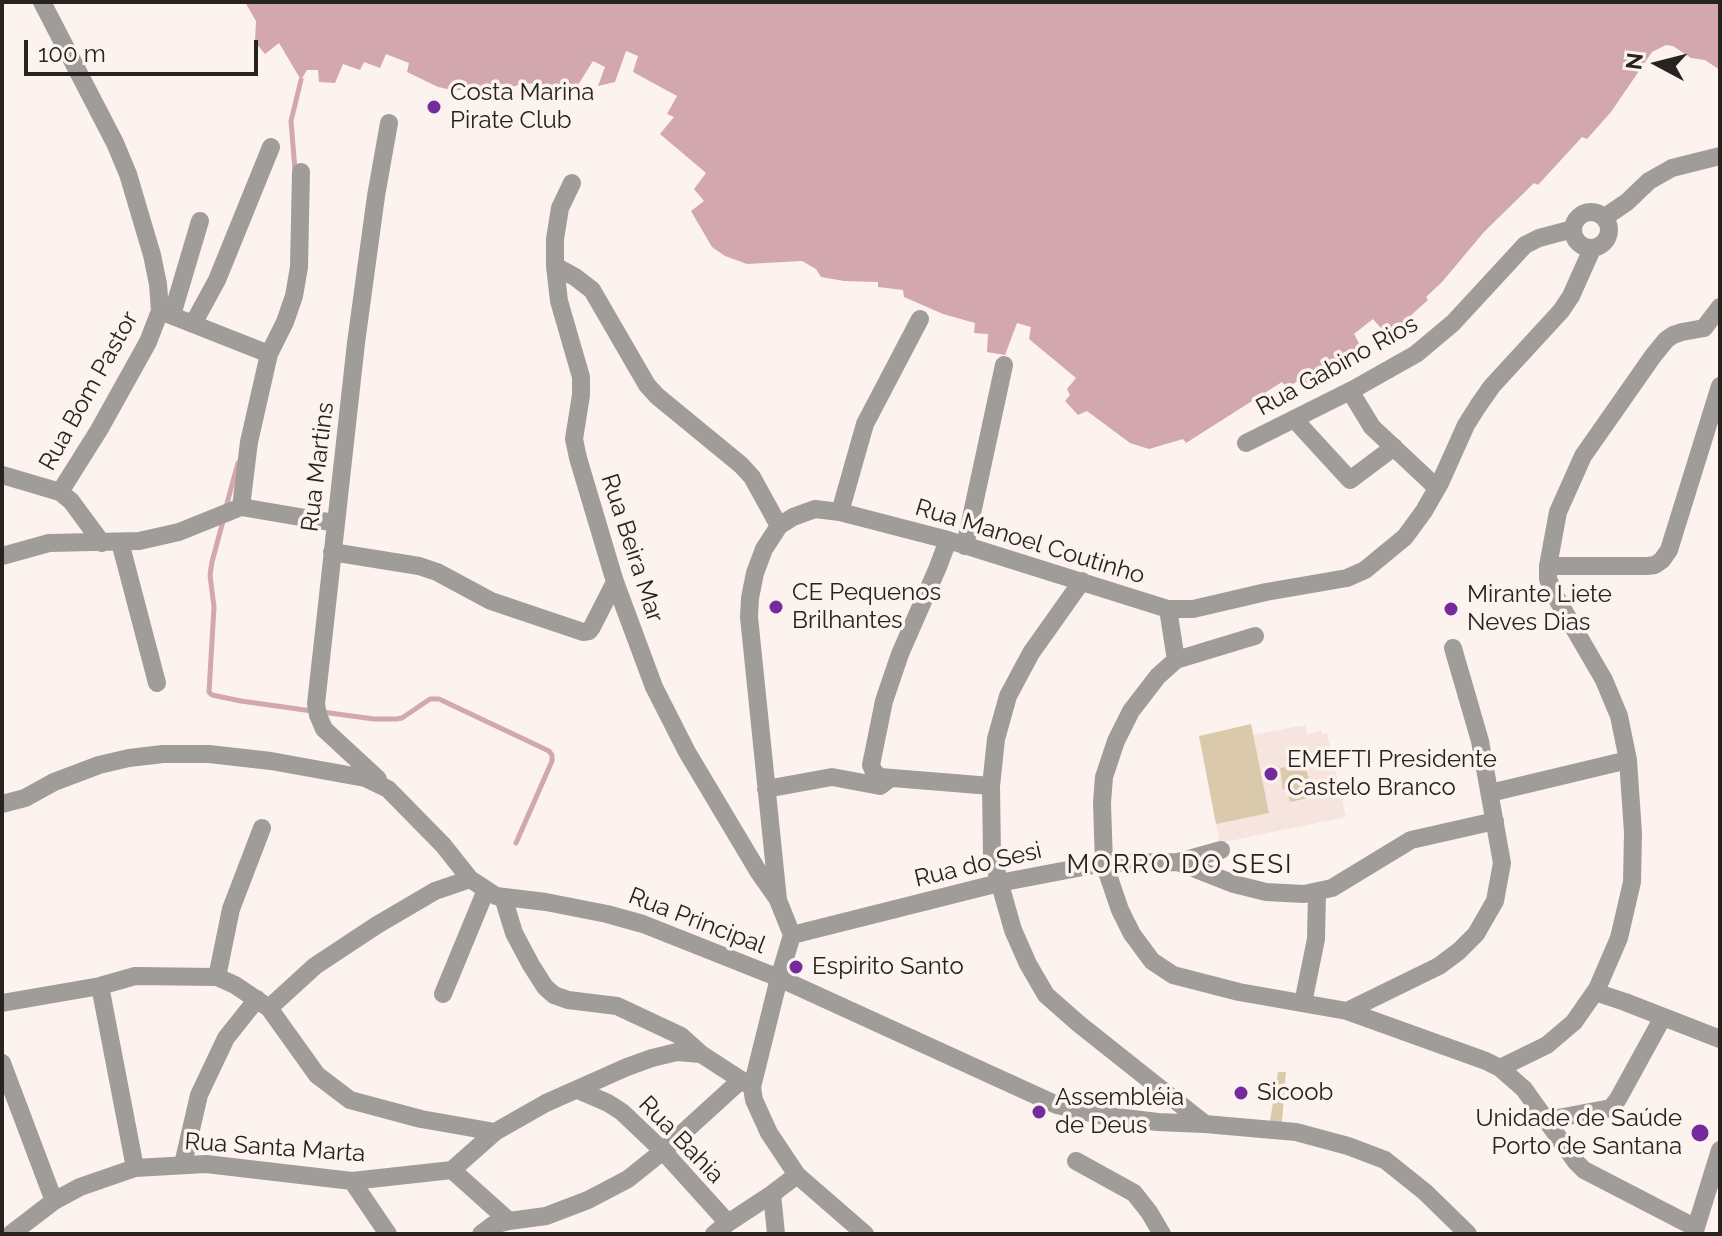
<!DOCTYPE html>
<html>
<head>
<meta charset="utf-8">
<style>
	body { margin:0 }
	#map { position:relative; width:1722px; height:1236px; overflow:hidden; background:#fcf3ef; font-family:Raleway,sans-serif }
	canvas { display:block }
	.frame { position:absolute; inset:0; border:4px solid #262321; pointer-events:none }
	.north { position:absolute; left:1618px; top:24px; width:80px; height:80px; -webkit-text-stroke:6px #fcf3ef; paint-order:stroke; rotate:277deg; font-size:22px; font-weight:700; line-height:32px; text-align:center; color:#262321 }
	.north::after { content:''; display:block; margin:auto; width:28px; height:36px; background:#262321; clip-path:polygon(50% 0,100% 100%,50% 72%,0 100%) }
	.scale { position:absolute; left:24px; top:40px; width:234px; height:36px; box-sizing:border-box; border:4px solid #262321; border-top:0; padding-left:10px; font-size:24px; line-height:28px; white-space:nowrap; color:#262321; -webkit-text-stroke:6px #fcf3ef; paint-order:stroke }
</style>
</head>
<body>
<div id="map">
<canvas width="1722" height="1236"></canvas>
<div class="frame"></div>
<div class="north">N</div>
<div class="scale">100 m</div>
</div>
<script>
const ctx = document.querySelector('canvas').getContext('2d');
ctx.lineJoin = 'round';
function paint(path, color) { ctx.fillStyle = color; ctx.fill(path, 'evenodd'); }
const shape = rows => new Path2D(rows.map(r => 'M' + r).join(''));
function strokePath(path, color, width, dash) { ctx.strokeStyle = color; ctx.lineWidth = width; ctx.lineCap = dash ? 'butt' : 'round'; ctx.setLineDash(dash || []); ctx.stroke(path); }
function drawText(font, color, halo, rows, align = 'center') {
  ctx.font = font + ' Raleway,sans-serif'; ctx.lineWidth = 7; ctx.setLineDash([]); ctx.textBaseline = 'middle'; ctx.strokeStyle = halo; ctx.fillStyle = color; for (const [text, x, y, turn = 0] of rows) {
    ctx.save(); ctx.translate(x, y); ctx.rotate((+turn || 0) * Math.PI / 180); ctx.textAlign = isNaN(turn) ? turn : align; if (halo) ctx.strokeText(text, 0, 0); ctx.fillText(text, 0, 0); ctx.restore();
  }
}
const built = shape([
	[1251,724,1253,735,1305,725,1307,734,1322,730,1322,734,1327,733,1346,817,1220,843,1216,823]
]);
const green = shape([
	[1251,724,1269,813,1216,824,1199,736],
	[1302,752,1313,797,1290,802,1287,789,1283,790,1280,768,1286,767,1285,756],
	[1278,1072,1286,1072,1282,1122,1270,1121]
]);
const water = shape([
	[245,2,1720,2,1720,70,1705,60,1691,58,1673,46,1666,45,1652,52,1611,112,1587,139,1582,137,1538,185,1534,183,1484,232,1442,282,1426,297,1428,300,1388,336,1373,319,1354,334,1360,345,1306,384,1302,378,1287,388,1282,382,1186,443,1183,439,1149,449,1130,443,1087,411,1078,415,1065,401,1070,395,1067,389,1076,378,1029,339,1031,327,1017,323,1005,355,987,352,988,334,974,333,975,323,943,314,904,297,903,290,878,287,878,282,844,281,821,277,816,269,802,261,747,264,725,256,712,247,691,211,704,201,694,189,706,173,660,134,674,117,667,114,677,96,633,72,638,56,626,51,615,82,598,86,605,67,593,61,578,85,566,87,524,83,513,87,479,93,472,92,465,85,463,90,452,90,438,87,407,72,409,63,386,54,380,68,364,62,360,70,343,64,335,83,319,82,318,70,307,70,301,80,279,43,265,54,255,42,256,21]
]);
const stream = shape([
	[295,170,291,121,301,80],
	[226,507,238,463],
	[223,521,212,562,210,575,214,607,209,692,212,695,241,701,312,711],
	[322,712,374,719,396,719,402,718,430,699,439,699,549,751,552,755,552,761,516,843]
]);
const minor = shape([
	[42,2,115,143,128,174,152,255,158,284,160,311,148,342,99,430,60,492],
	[572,183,560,208,555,239,555,266,559,301,581,377,581,395,574,439,578,458,615,582,654,687,687,752,758,871,777,898],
	'1573 230a18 18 0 1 1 36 0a18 18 0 1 1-36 0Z',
	[1605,217,1627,202,1649,181,1672,168,1720,156],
	[555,266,575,277,592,290,647,385,657,396,741,465,752,477,779,526],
	[160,311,269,354],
	[172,315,200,221],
	[193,324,217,280,271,147],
	[1704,328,1720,307],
	[1350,391,1372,427,1437,488],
	[1294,419,1350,480,1394,447],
	[1246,443,1354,389,1416,354,1453,323,1525,245,1539,238,1573,229],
	[2,475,60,492,71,501,102,543],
	[241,507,249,442,269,354,285,322,294,296,299,267,301,172],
	[840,512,865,424,920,319],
	[948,540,938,567,900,654,884,701,871,765,874,772,880,777,991,786],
	[120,542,157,683],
	[965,546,1004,365],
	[332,552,419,566,437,572,491,601,583,632,589,631,592,627,615,582],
	[2,556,49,543,139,541,179,532,241,507,335,523],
	[1548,566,1647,566,1655,565,1662,560,1669,550,1720,386],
	[1082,581,1031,653,1008,696,996,739,991,786,992,856,1013,930,1028,964,1046,995,1079,1024,1205,1124],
	[1168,609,1176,660],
	[1255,636,1176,660,1158,676,1131,711,1116,741,1104,777,1102,803,1104,863,1120,910,1132,934,1152,961,1173,975,1239,992,1347,1011,1486,1061,1500,1068,1524,1089,1576,1162,1584,1170,1696,1228],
	[378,779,324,729,318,715,316,704,356,343,376,196,389,123],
	[766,789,832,777,880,786,888,780],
	[1490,793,1628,760],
	[2,804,25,798,54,782,99,765,129,758,163,754,209,754,271,761,365,778,388,789,443,845,470,879,496,896,546,902,607,914,643,924,779,978,1057,1105,1099,1115,1158,1122,1205,1124,1296,1132,1348,1146,1385,1160,1425,1192,1468,1234],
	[1178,862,1234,884,1266,892,1304,894,1332,888,1411,840,1495,821],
	[503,897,514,933,531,965,545,987,554,995,568,1000,617,1006,681,1036,701,1054],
	[792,935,999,883,1104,863,1178,862,1221,850],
	[217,977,231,909,262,828],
	[100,986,135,1168],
	[1595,992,1625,1002,1720,1039],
	[443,994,486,890],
	[2,1003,100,986,135,976,217,977,235,985,269,1008,317,1075,350,1100,421,1119,495,1132],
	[1303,1003,1316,939,1317,893],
	[269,1008,315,966,377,925,435,891,470,879],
	[1347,1011,1439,966,1459,951,1476,934,1495,901,1502,863,1480,741,1453,648],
	[2,1063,54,1201],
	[1500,1068,1547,1045,1574,1022,1597,989,1619,938,1632,882,1633,833,1628,760,1619,716,1604,680,1557,599,1548,579,1548,566,1558,512,1583,456,1653,356,1666,340,1673,335,1682,332,1704,328],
	[578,1090,608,1103,622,1112,663,1151,728,1223,714,1234],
	[1547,1120,1611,1108,1618,1099,1663,1017],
	[1076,1161,1134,1193,1149,1212,1162,1234],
	[183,1164,199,1095,226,1038,257,999],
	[452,1170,509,1221],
	[352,1181,388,1234],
	[772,1194,776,1234],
	[728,1223,772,1194,797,1175],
	[11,1234,54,1201,80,1187,135,1168,206,1164,352,1181,452,1170,495,1132,546,1103,627,1067,652,1058,677,1052,701,1054,752,1087],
	[481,1234,493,1225,509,1221,546,1216,588,1200,628,1179,663,1151,741,1080],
	[865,1234,797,1175,769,1133,754,1100,752,1087,779,978,792,935,778,900,749,617,750,598,755,573,764,549,779,526,793,517,815,509,840,512,948,540,1168,609,1193,609,1266,592,1347,578,1365,570,1405,537,1424,511,1440,483,1466,425,1478,406,1492,386,1561,311,1571,296,1592,249],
	[1694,1234,1720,1150]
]);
const markers = [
	[434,107,8,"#752b9e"],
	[776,607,8,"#752b9e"],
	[1451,609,8,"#752b9e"],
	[1271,774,8,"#752b9e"],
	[796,967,8,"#752b9e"],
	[1241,1093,8,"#752b9e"],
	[1039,1112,8,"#752b9e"],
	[1700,1133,10,"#752b9e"]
];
const poiNames = [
	["Costa Marina",450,93],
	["Pirate Club",450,121],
	["CE Pequenos",792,593],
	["Brilhantes",792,621],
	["Mirante Liete",1467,595],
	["Neves Dias",1467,623],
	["EMEFTI Presidente",1287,760],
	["Castelo Branco",1287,788],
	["Espirito Santo",812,967],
	["Sicoob",1257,1093],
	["Assembléia",1055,1098],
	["de Deus",1055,1126],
	["Unidade de Saúde",1682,1119,"right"],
	["Porto de Santana",1682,1147,"right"]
];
const streetNames = [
	["Rua Gabino Rios",1337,366,-29],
	["Rua Bom Pastor",89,391,-61],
	["Rua Martins",318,467,-83],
	["Rua Manoel Coutinho",1030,542,17],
	["Rua Beira Mar",632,548,72],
	["Rua do Sesi",978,865,-13],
	["Rua Principal",697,921,21],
	["Rua Bahia",681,1140,46],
	["Rua Santa Marta",275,1148,4]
];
const neighbourhoodNames = [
	["MORRO DO SESI",1180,865]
];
paint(built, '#f6e5de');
paint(green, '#dacaab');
paint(water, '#d2a7ae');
strokePath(stream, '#d2a7ae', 5);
strokePath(minor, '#9f9c9a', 18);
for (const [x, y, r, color] of markers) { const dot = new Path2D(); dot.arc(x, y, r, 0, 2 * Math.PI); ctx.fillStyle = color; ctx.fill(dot); strokePath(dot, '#fcf3ef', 3); }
drawText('24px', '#262321', '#fcf3ef', poiNames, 'left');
drawText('24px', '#262321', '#fcf3ef', streetNames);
ctx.letterSpacing = '2px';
drawText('26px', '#262321', '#fcf3ef', neighbourhoodNames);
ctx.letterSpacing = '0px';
</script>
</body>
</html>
